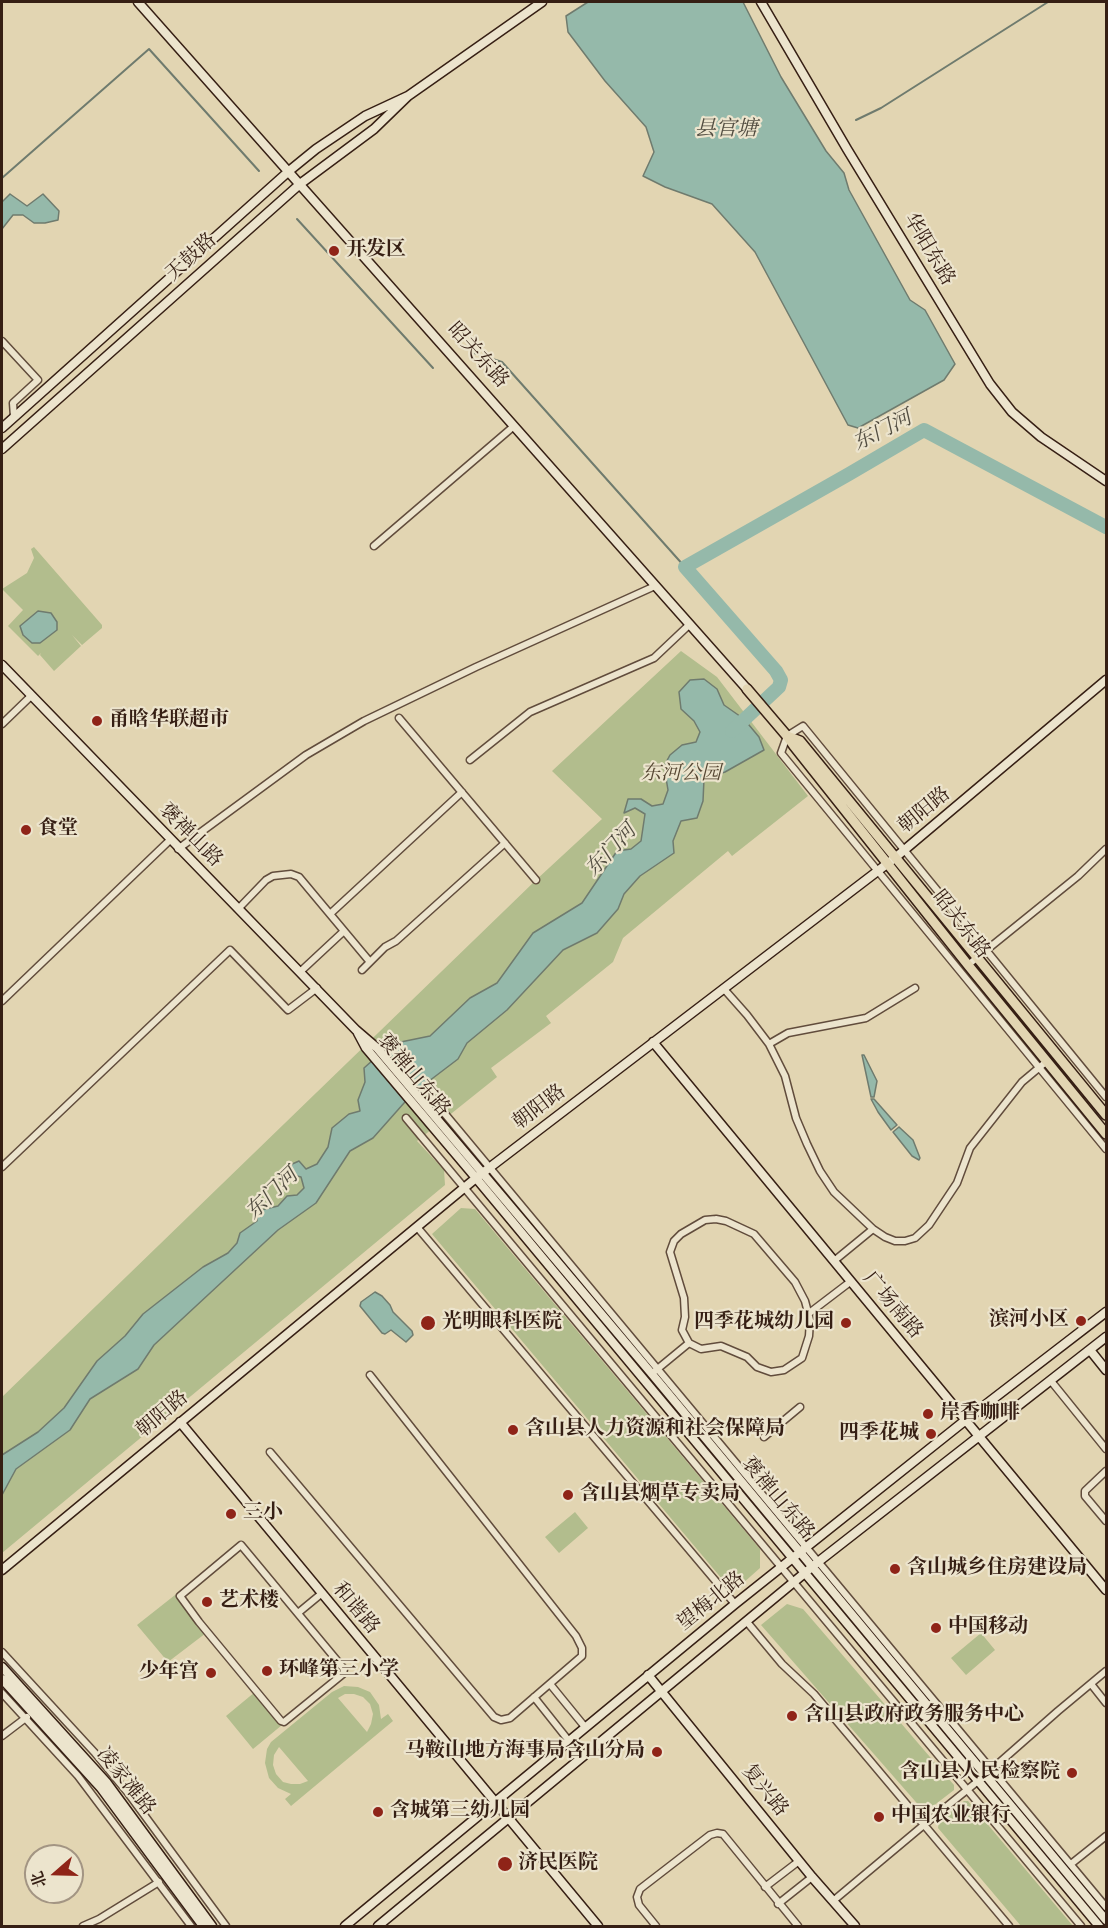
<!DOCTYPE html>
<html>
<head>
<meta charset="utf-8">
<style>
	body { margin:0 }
	#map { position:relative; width:1108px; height:1928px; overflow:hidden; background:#e2d5b2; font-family:"IM FELL Double Pica","Noto Serif SC",serif }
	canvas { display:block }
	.frame { position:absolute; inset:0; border:3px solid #361f14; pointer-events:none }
	.north { position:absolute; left:24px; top:1844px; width:60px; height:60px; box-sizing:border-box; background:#ece4cd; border:2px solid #a39583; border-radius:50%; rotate:250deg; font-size:16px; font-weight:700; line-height:24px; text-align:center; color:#361f14 }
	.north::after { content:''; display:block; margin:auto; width:21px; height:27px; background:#8f2418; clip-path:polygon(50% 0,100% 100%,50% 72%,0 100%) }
</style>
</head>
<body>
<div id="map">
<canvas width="1108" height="1928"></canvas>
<div class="frame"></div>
<div class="north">北</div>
</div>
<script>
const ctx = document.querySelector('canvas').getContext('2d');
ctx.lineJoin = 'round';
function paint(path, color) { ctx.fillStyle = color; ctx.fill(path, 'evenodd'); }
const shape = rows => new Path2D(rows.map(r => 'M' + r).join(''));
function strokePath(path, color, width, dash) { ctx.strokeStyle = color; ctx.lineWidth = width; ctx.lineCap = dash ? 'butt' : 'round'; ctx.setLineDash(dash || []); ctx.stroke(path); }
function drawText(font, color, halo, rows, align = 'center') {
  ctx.font = font + ' "IM FELL Double Pica","Noto Serif SC",serif'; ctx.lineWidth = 4.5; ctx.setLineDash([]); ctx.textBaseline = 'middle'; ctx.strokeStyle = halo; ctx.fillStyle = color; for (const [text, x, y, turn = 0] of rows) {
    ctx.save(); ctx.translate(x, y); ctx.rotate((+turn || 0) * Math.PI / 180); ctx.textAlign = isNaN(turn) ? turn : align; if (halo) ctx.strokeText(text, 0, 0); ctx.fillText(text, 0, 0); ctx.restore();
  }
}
const green = shape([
	[34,547,102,625,102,628,82,645,72,635,81,646,54,671,40,655,41,653,38,656,8,626,23,610,2,589,27,573,34,558,31,549],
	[681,651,717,677,808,796,732,856,728,851,623,938,613,962,546,1016,551,1023,491,1068,497,1077,417,1141,444,1170,445,1185,2,1553,2,1397,536,880,602,819,552,771],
	[461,1208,475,1209,760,1549,760,1568,733,1592,432,1234],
	[575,1512,588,1528,559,1553,545,1537],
	[175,1595,206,1633,168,1662,137,1625],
	[787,1604,803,1609,954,1785,954,1790,928,1810,922,1809,761,1625],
	[981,1633,995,1650,966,1675,951,1658],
	[344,1686,358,1687,370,1692,379,1705,381,1719,388,1714,393,1721,291,1806,285,1799,291,1794,278,1788,269,1778,265,1763,267,1749,271,1742,332,1692],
	[345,1694,354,1694,363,1697,370,1704,373,1714,371,1724,367,1732,338,1698],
	[279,1747,308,1781,300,1784,291,1784,283,1782,276,1774,273,1765,274,1755],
	[255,1692,282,1725,253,1749,226,1716],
	[964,1801,968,1801,1073,1926,1021,1926,938,1828,939,1821]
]);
const water = shape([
	[588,2,743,2,781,77,826,151,844,173,849,190,910,300,925,310,955,364,944,380,858,428,848,425,755,252,712,204,665,187,643,176,654,152,646,127,605,81,568,32,566,16,588,2],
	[10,194,27,206,43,194,59,211,58,220,45,223,34,223,23,215,13,215,2,229,2,202,10,194],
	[38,611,51,613,57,622,57,630,40,643,32,643,23,635,20,626,38,611],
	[704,679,717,689,724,705,744,719,759,737,764,750,725,772,704,779,703,801,697,818,681,821,673,841,674,853,640,876,624,894,618,909,597,933,563,950,507,1010,467,1043,458,1059,412,1094,373,1138,350,1151,316,1203,278,1230,154,1345,138,1369,90,1399,70,1430,16,1469,2,1495,2,1455,38,1432,64,1408,97,1361,125,1336,143,1314,203,1267,228,1253,237,1243,240,1233,257,1221,257,1211,278,1206,287,1196,297,1195,304,1188,301,1177,293,1175,290,1165,299,1161,306,1169,317,1164,328,1147,332,1128,349,1114,360,1111,358,1100,365,1082,364,1068,391,1044,430,1036,470,998,497,983,533,933,582,903,617,851,631,849,641,841,645,814,635,808,624,813,628,799,641,799,652,806,663,804,668,790,664,766,670,755,682,745,696,742,700,732,694,721,681,709,679,692,690,680,704,679],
	[864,1055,877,1081,874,1097,871,1097,862,1055,864,1055],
	[871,1099,874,1099,897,1125,891,1130,878,1112,871,1099],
	[899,1127,913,1140,920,1158,919,1160,912,1156,893,1132,899,1127],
	[375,1292,382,1296,390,1305,393,1312,412,1331,413,1335,406,1342,391,1330,385,1334,382,1333,360,1306,361,1302,375,1292]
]);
const stream = shape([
	[856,120,881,108,1048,2],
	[2,178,149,49,259,171],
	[297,219,433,368],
	[474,353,502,362,685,567]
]);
const river = shape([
	[732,731,779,687,781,680,776,671,685,567,849,474,924,430,1106,527]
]);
const street = shape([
	[2,341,38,380,13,403,14,417],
	[374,546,514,426],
	[399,718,536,880],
	[2,724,31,696],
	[470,760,530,712,654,658,690,624],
	[178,849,306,755,364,721,476,667,655,586],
	[239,908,266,880,273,876,291,874,299,877,370,962],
	[330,914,462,792],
	[968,965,1078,876,1106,849],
	[362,970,385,947,396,941,505,843],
	[301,971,344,931],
	[724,989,747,1015,769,1044,785,1076,796,1118,807,1144,820,1171,834,1192,873,1229,885,1237,895,1241,905,1241,915,1238,929,1225,957,1183,970,1148,1022,1082,1047,1061],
	[2,1001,170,840],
	[769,1044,788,1033,866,1018,915,988],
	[430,1096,1106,1907],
	[1106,1097,803,726,787,736,781,753,1106,1149],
	[406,1118,1081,1926],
	[2,1167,230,950,288,1010,317,988],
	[716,1219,726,1221,754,1234,795,1282,805,1301,810,1320,809,1336,802,1358,784,1370,771,1372,757,1367,747,1357,721,1346,701,1349,689,1343,682,1330,685,1317,684,1298,670,1252,674,1241,681,1234,705,1220,716,1219],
	[417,1227,735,1604],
	[834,1261,873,1229],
	[808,1314,850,1282],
	[655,1371,689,1343],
	[1051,1381,1106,1449],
	[764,1437,800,1407],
	[270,1452,494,1717,501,1720,510,1718,582,1656,582,1648,576,1636,370,1375],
	[1106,1471,1085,1491,1085,1496,1106,1521],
	[241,1545,344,1669,343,1674,284,1722,281,1721,199,1622,180,1596,241,1545],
	[298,1613,321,1594],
	[747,1622,782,1664,814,1694,1009,1926],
	[2,1652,95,1753,128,1793,226,1926],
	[550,1684,585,1727],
	[1091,1684,1106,1703],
	[2,1693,78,1776,191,1926],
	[534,1697,569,1741],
	[2,1736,27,1717],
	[991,1770,1058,1711,1106,1671],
	[1071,1864,1106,1836],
	[765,1887,799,1861],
	[833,1901,925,1824,978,1781],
	[778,1904,812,1877],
	[83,1926,99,1919,159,1882],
	[656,1926,639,1905,637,1897,640,1889,710,1835,717,1833,723,1834,798,1926]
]);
const secondary = shape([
	[138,2,747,689],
	[761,2,847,149,990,384,1012,412,1041,437,1106,481],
	[408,96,542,2],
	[2,428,289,171,316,149,365,116,408,96,374,129,300,184,2,449],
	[2,665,356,1030,377,1048,652,1374,1106,1920],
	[358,1033,366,1048,476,1178,1099,1926],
	[653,1042,1106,1590],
	[1090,1350,1106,1370],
	[180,1422,598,1926],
	[2,1570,476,1178,896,857,1106,680],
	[2,1667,107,1783,212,1926],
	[648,1675,812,1877,855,1926],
	[2,1679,101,1788,203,1926],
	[345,1926,735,1604,967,1419,1106,1312],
	[378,1926,818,1562,1106,1337]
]);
const primary = shape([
	[747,689,787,736,794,746,968,965,1106,1134],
	[787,736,800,741,1106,1115]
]);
const markers = [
	[334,251,6,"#8f2418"],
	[97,721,6,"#8f2418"],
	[26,830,6,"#8f2418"],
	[1081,1321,6,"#8f2418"],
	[428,1323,8,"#8f2418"],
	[846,1323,6,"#8f2418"],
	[928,1414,6,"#8f2418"],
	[513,1430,6,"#8f2418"],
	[931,1434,6,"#8f2418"],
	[568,1495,6,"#8f2418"],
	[231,1514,6,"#8f2418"],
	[895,1569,6,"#8f2418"],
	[207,1602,6,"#8f2418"],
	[936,1628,6,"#8f2418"],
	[267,1671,6,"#8f2418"],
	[211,1673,6,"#8f2418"],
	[792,1716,6,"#8f2418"],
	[657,1752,6,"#8f2418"],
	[1072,1773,6,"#8f2418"],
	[378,1812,6,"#8f2418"],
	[879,1817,6,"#8f2418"],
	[505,1864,8,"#8f2418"]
];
const streetNames = [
	["华阳东路",928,250,59],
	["天鼓路",192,258,-42],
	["昭关东路",477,356,48],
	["朝阳路",925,811,-39],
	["褒禅山路",190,836,45],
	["昭关东路",960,925,52],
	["褒禅山东路",413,1076,50],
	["朝阳路",540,1108,-37],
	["广场南路",892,1306,50],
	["朝阳路",163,1415,-40],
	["褒禅山东路",777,1499,50],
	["望梅北路",712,1602,-39],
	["和谐路",355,1609,50],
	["凌家滩路",125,1782,51],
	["复兴路",764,1791,51]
];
const poiNames = [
	["开发区",346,251],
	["甬晗华联超市",109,721],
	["食堂",38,830],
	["滨河小区",1069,1321,"right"],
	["光明眼科医院",442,1323],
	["四季花城幼儿园",834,1323,"right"],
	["岸香咖啡",940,1414],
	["含山县人力资源和社会保障局",525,1430],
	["四季花城",919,1434,"right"],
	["含山县烟草专卖局",580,1495],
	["三小",243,1514],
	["含山城乡住房建设局",907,1569],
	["艺术楼",219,1602],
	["中国移动",948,1628],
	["环峰第三小学",279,1671],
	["少年宫",199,1673,"right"],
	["含山县政府政务服务中心",804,1716],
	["马鞍山地方海事局含山分局",645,1752,"right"],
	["含山县人民检察院",1060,1773,"right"],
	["含城第三幼儿园",390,1812],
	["中国农业银行",891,1817],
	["济民医院",518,1864]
];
const parkNames = [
	["东河公园",681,775]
];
const waterNames = [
	["县官塘",726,130],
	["东门河",883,432,-27],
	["东门河",612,851,-47],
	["东门河",273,1195,-44]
];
paint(green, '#b2bd8d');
paint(water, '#95b9aa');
strokePath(water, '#6f7b6e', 1.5);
strokePath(stream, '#6f7b6e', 2);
strokePath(river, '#95b9aa', 14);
strokePath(street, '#614c3c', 9);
strokePath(secondary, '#361f14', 11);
strokePath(primary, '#361f14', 12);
strokePath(street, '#ece4cd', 6);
strokePath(secondary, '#ece4cd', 8);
strokePath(primary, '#e2d5b2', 9);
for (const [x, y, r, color] of markers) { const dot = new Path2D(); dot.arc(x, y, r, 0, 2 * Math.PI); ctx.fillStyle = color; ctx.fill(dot); strokePath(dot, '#ece4cd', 2); }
drawText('20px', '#361f14', '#ece4cd', streetNames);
drawText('bold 20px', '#361f14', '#ece4cd', poiNames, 'left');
drawText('italic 20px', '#554632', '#ece4cd', parkNames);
drawText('italic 21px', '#524d41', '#ece4cd', waterNames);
</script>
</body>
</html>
